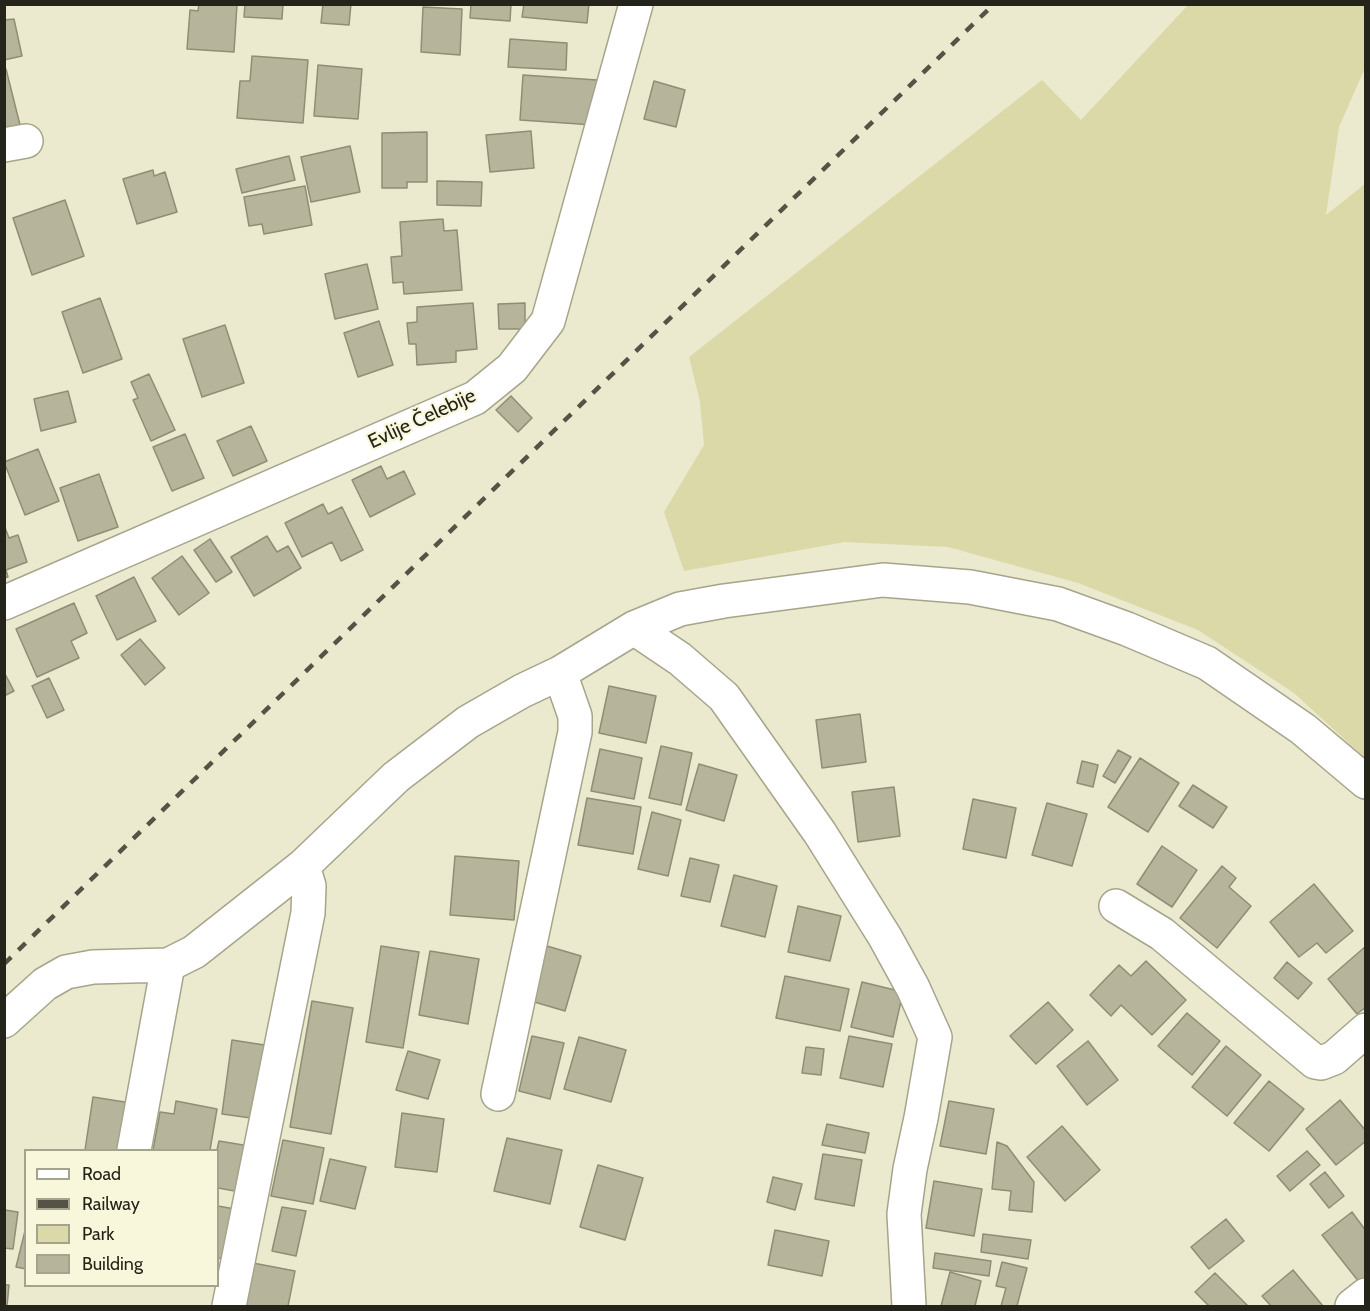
<!DOCTYPE html>
<html>
<head>
<meta charset="utf-8">
<style>
	body { margin:0 }
	#map { position:relative; width:1370px; height:1311px; overflow:hidden; background:#ebe9ce; font-family:Cabin,sans-serif }
	canvas { display:block }
	.frame { position:absolute; inset:0; border:6px solid #25241a; pointer-events:none }
	.legend { position:absolute; left:24px; top:1149px; width:195px; height:138px; box-sizing:border-box; background:#f8f7db; border:2px solid #a4a38e; margin:0; padding:8px 10px; list-style:none; font-size:18px; color:#25241a }
	.legend li { display:flex; align-items:center; gap:12px; height:30px }
	.legend b { width:30px; border:2px solid #a4a38e }
</style>
</head>
<body>
<div id="map">
<canvas width="1370" height="1311"></canvas>
<div class="frame"></div>
<ul class="legend">
<li><b style="height:8px;background:#fff"></b>Road</li>
<li><b style="height:8px;background:#545345"></b>Railway</li>
<li><b style="height:16px;background:#dcd9a8"></b>Park</li>
<li><b style="height:16px;background:#b6b59b"></b>Building</li>
</ul>
</div>
<script>
const ctx = document.querySelector('canvas').getContext('2d');
ctx.lineJoin = 'round';
function paint(path, color) { ctx.fillStyle = color; ctx.fill(path, 'evenodd'); }
const shape = rows => new Path2D(rows.map(r => 'M' + r).join(''));
function strokePath(path, color, width, dash) { ctx.strokeStyle = color; ctx.lineWidth = width; ctx.lineCap = dash ? 'butt' : 'round'; ctx.setLineDash(dash || []); ctx.stroke(path); }
function drawText(font, color, halo, rows, align = 'center') {
  ctx.font = font + ' Cabin,sans-serif'; ctx.lineWidth = 4.5; ctx.setLineDash([]); ctx.textBaseline = 'middle'; ctx.strokeStyle = halo; ctx.fillStyle = color; for (const [text, x, y, turn = 0] of rows) {
    ctx.save(); ctx.translate(x, y); ctx.rotate((+turn || 0) * Math.PI / 180); ctx.textAlign = isNaN(turn) ? turn : align; if (halo) ctx.strokeText(text, 0, 0); ctx.fillText(text, 0, 0); ctx.restore();
  }
}
const green = shape([
	[1188,5,1365,5,1365,68,1339,127,1326,215,1365,184,1365,758,1294,693,1198,630,1078,583,948,547,845,542,684,571,664,512,704,445,700,402,689,357,1042,80,1081,120]
]);
const building = shape([
	[199,4,237,4,234,52,187,49,190,10,198,11,199,4],
	[245,4,283,4,282,19,244,17,245,4],
	[323,4,351,4,349,25,321,23,323,4],
	[471,4,511,4,510,21,470,18,471,4],
	[524,4,589,4,587,23,522,17,524,4],
	[423,7,462,9,460,55,421,52,423,7],
	[14,19,22,56,4,60,4,20,14,19],
	[510,39,567,43,566,70,508,67,510,39],
	[252,56,308,60,303,123,237,118,240,81,250,81,252,56],
	[318,65,362,69,358,119,314,116,318,65],
	[6,69,20,125,4,129,4,70,6,69],
	[523,75,597,80,594,125,520,120,523,75],
	[654,81,685,90,676,127,644,119,654,81],
	[531,131,534,168,490,172,486,135,531,131],
	[427,132,427,182,407,182,407,188,382,188,382,133,427,132],
	[350,146,360,192,311,202,301,157,350,146],
	[289,156,295,180,242,193,236,169,289,156],
	[153,170,154,176,165,172,177,212,137,224,123,179,153,170],
	[437,181,482,182,481,206,437,205,437,181],
	[305,186,312,225,264,234,262,224,249,226,244,197,305,186],
	[65,200,84,256,32,275,13,218,65,200],
	[443,219,444,231,457,230,462,290,404,294,403,282,393,283,391,257,402,256,400,222,443,219],
	[367,264,378,309,335,319,325,274,367,264],
	[100,298,122,359,83,373,62,312,100,298],
	[473,303,477,349,456,351,456,362,417,365,416,344,409,344,407,323,417,322,417,307,473,303],
	[525,303,525,329,499,329,498,304,525,303],
	[379,321,393,365,358,377,344,333,379,321],
	[225,325,244,383,202,397,183,339,225,325],
	[149,374,175,430,151,441,133,400,138,398,131,382,149,374],
	[68,391,76,422,41,431,34,399,68,391],
	[511,396,532,418,518,432,496,410,511,396],
	[251,426,267,461,233,476,217,441,251,426],
	[185,434,204,478,172,491,153,447,185,434],
	[38,449,59,501,25,515,4,462,38,449],
	[381,466,387,479,404,471,415,494,370,517,352,480,381,466],
	[99,474,118,527,78,541,60,488,99,474],
	[323,504,328,514,342,507,363,550,341,561,332,542,302,557,285,523,323,504],
	[4,525,9,538,18,535,27,562,6,570,8,577,4,578,4,525],
	[267,536,277,552,288,546,301,568,254,596,231,557,267,536],
	[210,539,232,572,216,582,194,550,210,539],
	[182,556,209,593,179,615,152,578,182,556],
	[134,577,156,621,117,640,96,596,134,577],
	[74,603,87,633,71,641,79,658,37,677,16,629,74,603],
	[140,639,165,668,145,685,121,655,140,639],
	[4,672,14,691,4,696,4,672],
	[49,678,64,710,47,718,32,686,49,678],
	[609,686,656,696,646,743,599,733,609,686],
	[860,714,866,762,822,768,816,720,860,714],
	[661,746,692,753,681,805,649,798,661,746],
	[600,749,642,758,634,799,591,791,600,749],
	[1118,750,1131,757,1115,783,1103,776,1118,750],
	[1140,758,1179,783,1148,832,1108,807,1140,758],
	[1082,761,1098,765,1093,787,1077,783,1082,761],
	[699,764,737,775,724,821,686,810,699,764],
	[1193,785,1227,807,1213,828,1179,806,1193,785],
	[894,787,900,836,858,842,852,792,894,787],
	[587,798,641,807,633,854,578,845,587,798],
	[973,799,1016,808,1006,858,963,849,973,799],
	[1047,803,1087,814,1072,866,1032,855,1047,803],
	[652,812,681,820,668,876,638,869,652,812],
	[1162,846,1197,870,1172,907,1137,884,1162,846],
	[455,856,519,861,514,920,450,915,455,856],
	[690,858,719,865,710,902,681,896,690,858],
	[1222,866,1236,878,1229,887,1251,906,1217,948,1180,918,1222,866],
	[734,875,777,886,765,937,721,926,734,875],
	[1314,884,1353,931,1326,953,1317,943,1299,957,1270,922,1314,884],
	[798,906,841,916,830,961,788,952,798,906],
	[381,946,419,952,403,1048,366,1042,381,946],
	[547,946,581,956,565,1011,531,1001,547,946],
	[1366,946,1366,1007,1357,1014,1328,979,1366,946],
	[430,951,479,959,468,1024,419,1015,430,951],
	[1146,961,1186,1000,1152,1035,1121,1005,1111,1016,1090,995,1119,965,1131,976,1146,961],
	[1287,962,1312,983,1298,999,1274,978,1287,962],
	[785,976,849,989,840,1031,776,1018,785,976],
	[862,982,903,992,893,1037,851,1027,862,982],
	[312,1001,353,1008,331,1134,290,1127,312,1001],
	[1048,1002,1073,1030,1036,1064,1010,1036,1048,1002],
	[1187,1013,1220,1041,1192,1075,1158,1046,1187,1013],
	[532,1036,564,1043,550,1099,519,1091,532,1036],
	[849,1036,892,1044,883,1087,840,1078,849,1036],
	[579,1037,626,1050,611,1102,564,1089,579,1037],
	[232,1040,271,1046,263,1100,253,1099,251,1118,222,1114,232,1040],
	[1088,1041,1118,1080,1087,1105,1057,1066,1088,1041],
	[1226,1046,1261,1075,1227,1116,1192,1087,1226,1046],
	[806,1047,824,1049,821,1075,802,1073,806,1047],
	[408,1051,440,1060,428,1099,396,1090,408,1051],
	[1269,1081,1304,1109,1269,1151,1234,1123,1269,1081],
	[93,1097,131,1103,124,1150,85,1150,93,1097],
	[1340,1100,1366,1131,1366,1141,1336,1165,1306,1129,1340,1100],
	[176,1101,217,1109,210,1150,153,1150,160,1112,174,1114,176,1101],
	[949,1101,994,1109,986,1154,940,1146,949,1101],
	[402,1113,444,1119,437,1172,395,1167,402,1113],
	[827,1124,869,1133,865,1153,822,1145,827,1124],
	[1062,1126,1100,1170,1065,1201,1027,1157,1062,1126],
	[507,1138,562,1150,550,1204,494,1191,507,1138],
	[283,1140,324,1148,313,1204,271,1196,283,1140],
	[219,1141,255,1147,246,1193,218,1188,217,1150,219,1141],
	[997,1142,1007,1146,1034,1182,1032,1212,1009,1210,1011,1191,992,1189,997,1142],
	[1307,1151,1320,1165,1290,1191,1277,1176,1307,1151],
	[823,1154,862,1160,854,1206,815,1199,823,1154],
	[330,1159,366,1167,355,1209,320,1201,330,1159],
	[598,1165,643,1178,625,1240,580,1227,598,1165],
	[1325,1172,1344,1196,1329,1208,1310,1184,1325,1172],
	[773,1177,802,1184,795,1210,767,1202,773,1177],
	[934,1181,982,1189,974,1236,926,1228,934,1181],
	[218,1206,240,1210,231,1260,218,1258,218,1206],
	[282,1207,306,1211,296,1256,272,1251,282,1207],
	[5,1210,18,1212,13,1249,4,1248,5,1210],
	[1352,1212,1366,1231,1366,1277,1359,1282,1322,1235,1352,1212],
	[1226,1219,1244,1241,1209,1269,1191,1247,1226,1219],
	[26,1227,26,1269,16,1267,26,1227],
	[775,1230,829,1241,822,1276,768,1265,775,1230],
	[983,1234,1031,1240,1028,1259,981,1252,983,1234],
	[935,1253,991,1261,989,1276,933,1268,935,1253],
	[1002,1262,1027,1268,1017,1306,1001,1306,1006,1288,996,1286,1002,1262],
	[253,1263,295,1271,288,1306,244,1306,253,1263],
	[1293,1270,1323,1306,1271,1306,1262,1296,1293,1270],
	[950,1272,981,1281,975,1306,941,1306,950,1272],
	[1215,1273,1248,1306,1209,1306,1195,1292,1215,1273],
	[4,1285,9,1285,7,1306,4,1306,4,1285]
]);
const minor = shape([
	[4,145,26,141],
	[4,603,475,398,512,368,548,321,636,4],
	[634,628,680,659,724,697,820,833,885,937,913,988,935,1037,921,1118,910,1169,904,1214,909,1306],
	[1116,906,1162,934,1315,1062,1321,1063,1334,1058,1366,1030],
	[4,1021,45,984,66,972,93,967,168,965,194,952,303,866,396,777,468,722,522,691,560,673,634,628,680,609,724,601,883,580,970,587,1058,604,1127,629,1207,663,1303,729,1366,782],
	[498,1094,575,732,575,716,560,673],
	[134,1150,168,965],
	[229,1306,308,913,309,886,303,866],
	[1352,1306,1366,1295]
]);
const rail = shape([
	[4,964,994,4]
]);
const streetNames = [
	["Evlije Čelebije",422,419,-25]
];
paint(green, '#dcd9a8');
paint(building, '#b6b59b');
strokePath(building, '#8f8e75', 1.5);
strokePath(minor, '#a6a48b', 36);
strokePath(minor, '#fff', 33);
strokePath(rail, '#545345', 4.5, [10, 10]);
drawText('20px', '#25241a', '#f8f7db', streetNames);
</script>
</body>
</html>
